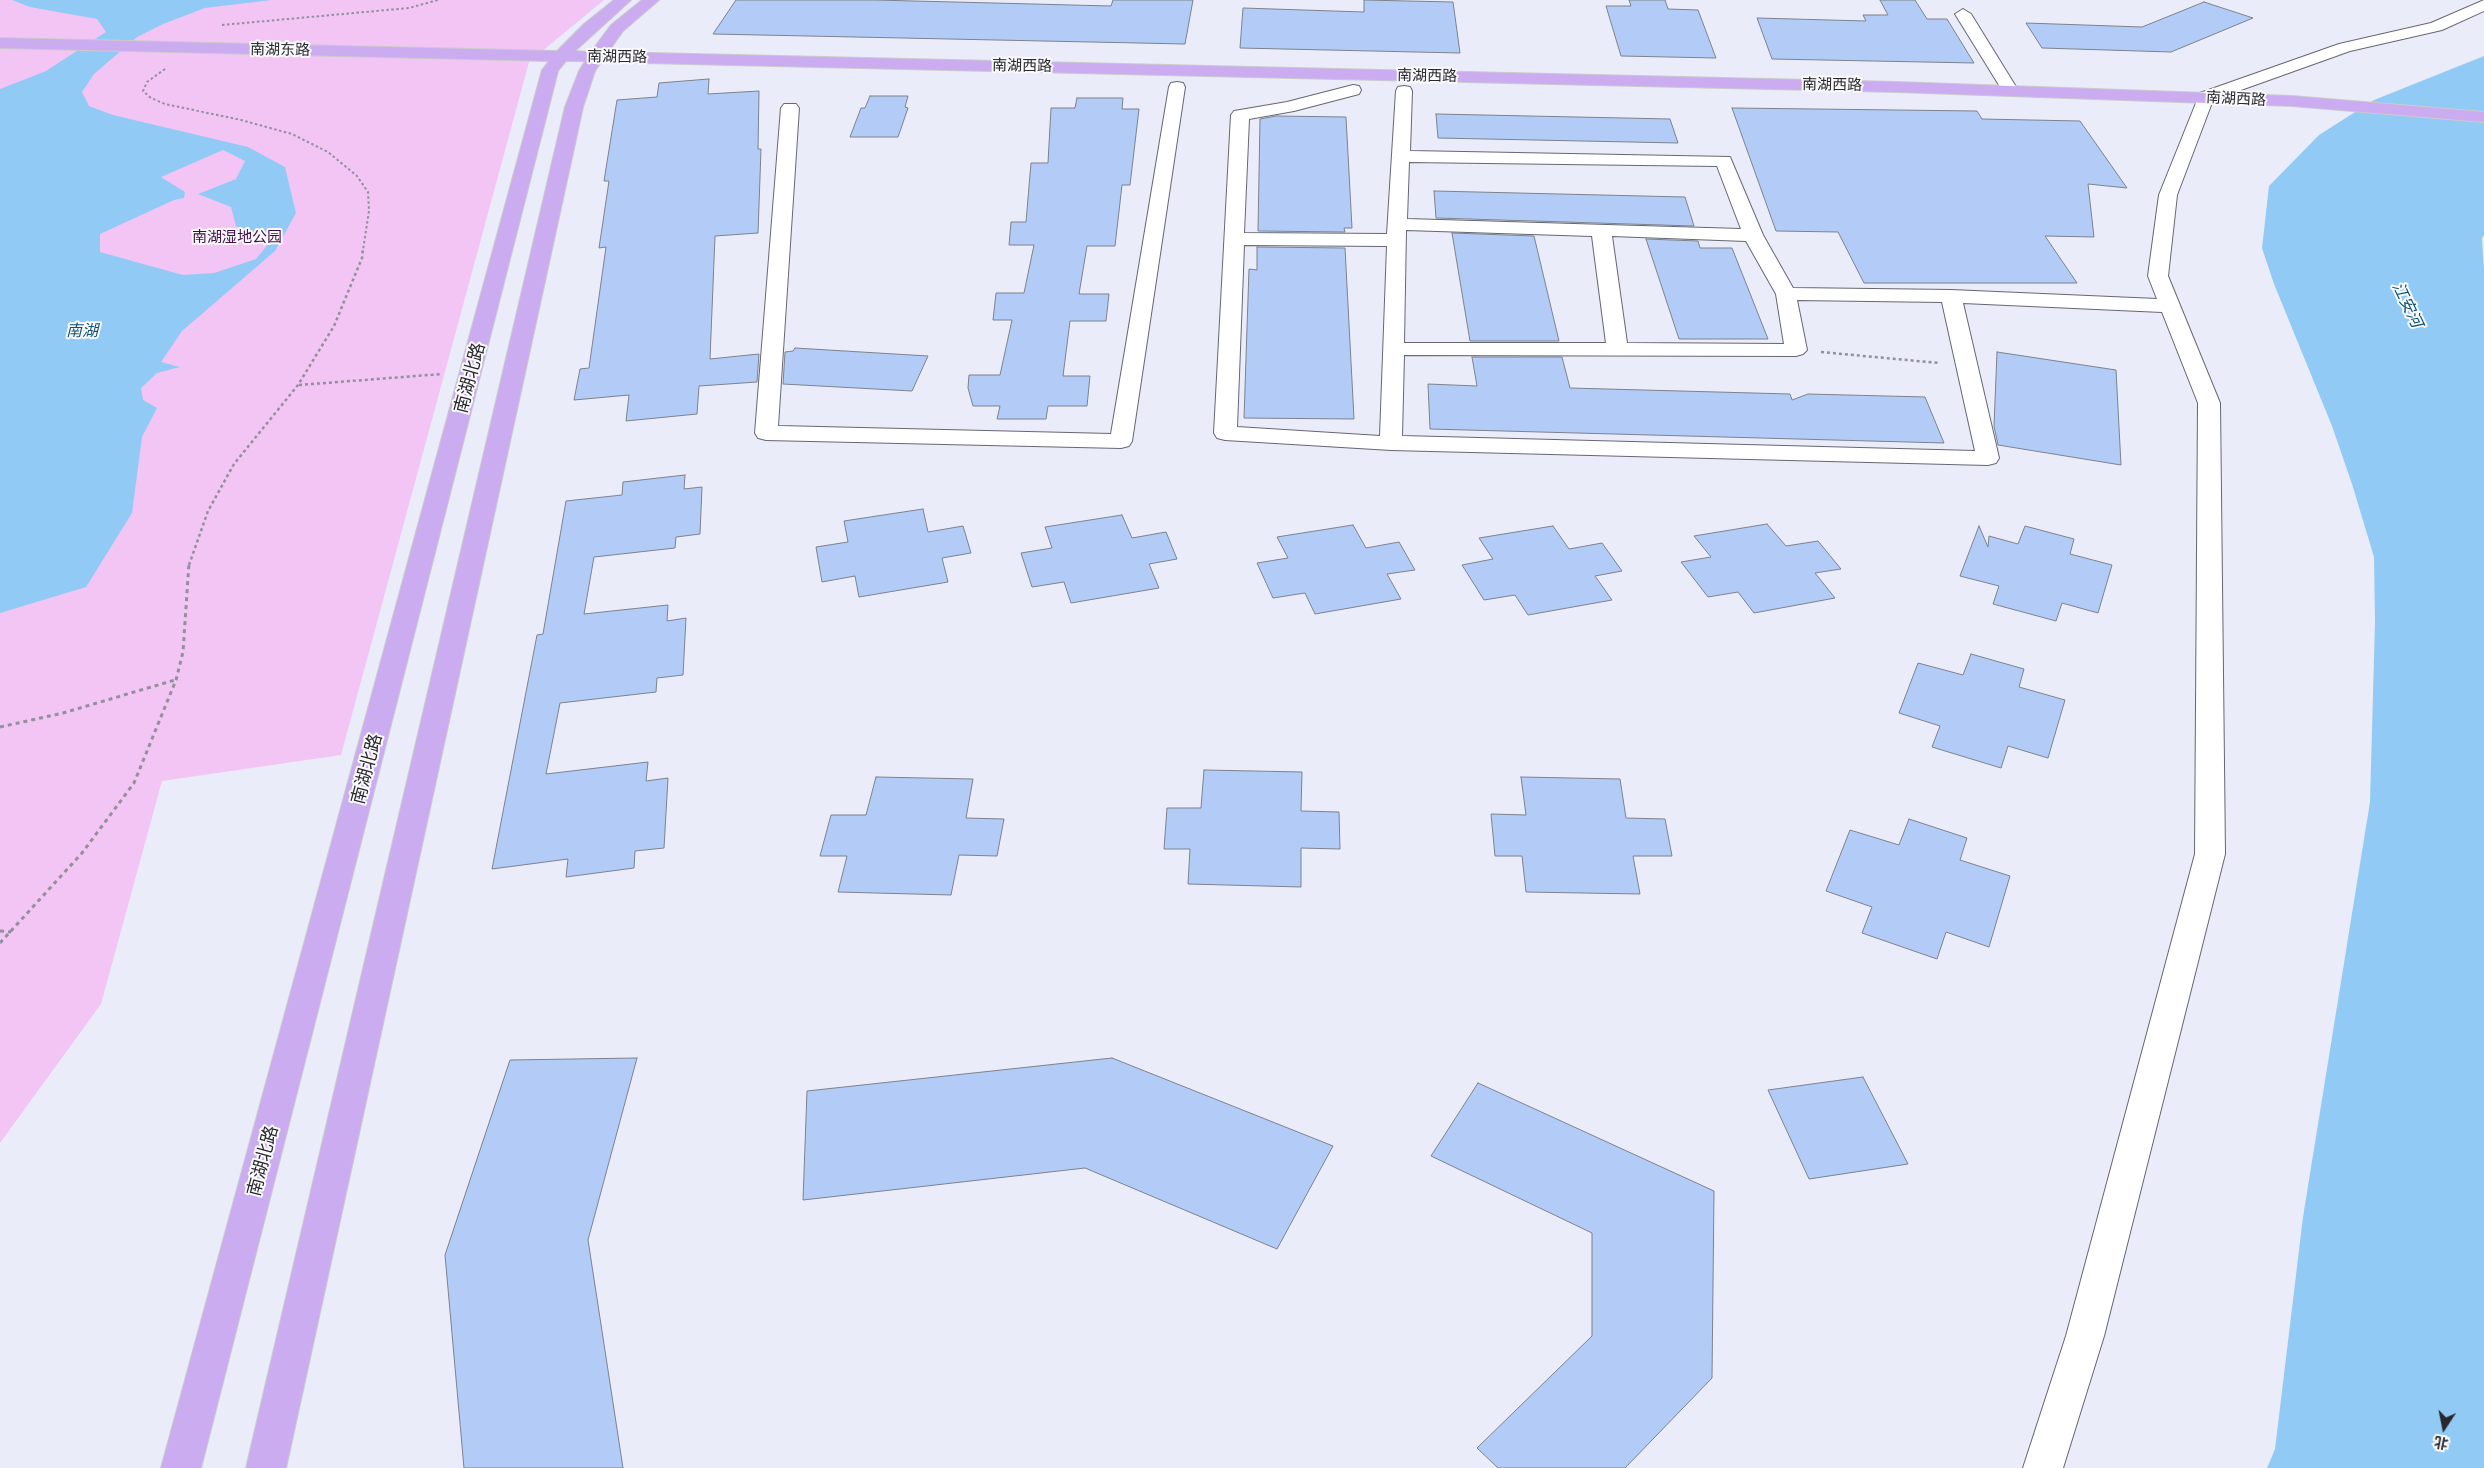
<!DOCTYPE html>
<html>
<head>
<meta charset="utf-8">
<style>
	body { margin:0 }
	#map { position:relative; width:2484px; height:1468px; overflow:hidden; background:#ebecf9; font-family:Quicksand,"Noto Sans SC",sans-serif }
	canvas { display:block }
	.north { position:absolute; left:2419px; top:1403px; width:50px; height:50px; -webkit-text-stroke:4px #fafafd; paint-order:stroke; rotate:191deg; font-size:14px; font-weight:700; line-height:20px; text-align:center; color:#28282d }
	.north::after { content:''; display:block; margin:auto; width:18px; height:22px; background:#28282d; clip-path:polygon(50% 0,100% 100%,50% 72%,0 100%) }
</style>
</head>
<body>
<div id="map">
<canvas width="2484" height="1468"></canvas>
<div class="north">北</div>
</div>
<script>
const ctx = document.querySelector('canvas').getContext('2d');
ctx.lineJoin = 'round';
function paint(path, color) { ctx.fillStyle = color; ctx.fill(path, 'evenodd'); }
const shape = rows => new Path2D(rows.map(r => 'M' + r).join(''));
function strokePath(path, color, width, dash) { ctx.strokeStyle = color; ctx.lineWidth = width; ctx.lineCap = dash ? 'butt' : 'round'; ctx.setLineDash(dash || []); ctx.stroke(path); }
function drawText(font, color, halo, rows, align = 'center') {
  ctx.font = font + ' Quicksand,"Noto Sans SC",sans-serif'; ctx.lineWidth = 4; ctx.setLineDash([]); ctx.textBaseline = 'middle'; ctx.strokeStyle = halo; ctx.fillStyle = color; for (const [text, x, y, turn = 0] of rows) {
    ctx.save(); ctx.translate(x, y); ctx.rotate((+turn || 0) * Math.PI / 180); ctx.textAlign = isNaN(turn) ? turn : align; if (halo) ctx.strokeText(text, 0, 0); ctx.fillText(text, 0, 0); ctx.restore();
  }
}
const green = shape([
	[0,0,604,0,529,62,341,755,162,781,101,1004,0,1143]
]);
const water = shape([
	[12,0,271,0,205,8,163,24,137,37,94,74,82,92,89,106,113,115,248,147,285,167,296,213,275,251,182,331,161,362,180,367,157,373,141,388,143,400,157,408,142,437,132,513,86,587,0,613,0,89,46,71,106,32,97,19,30,7],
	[223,150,245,161,236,179,198,194,231,207,236,226,270,242,256,259,214,273,183,275,100,252,100,234,174,200,184,198,185,192,161,177],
	[2484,56,2484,235,2482,238,2484,270,2484,1468,2267,1468,2275,1449,2303,1217,2370,802,2375,622,2374,557,2352,484,2332,426,2274,284,2262,248,2269,186,2319,135,2374,100]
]);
const building = shape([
	[736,0,875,0,1111,6,1113,0,1193,0,1185,44,713,34,736,0],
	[1364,0,1453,2,1460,53,1240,48,1243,8,1364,12,1364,0],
	[1629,0,1665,0,1668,9,1698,10,1716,58,1621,56,1606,6,1631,6,1629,0],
	[1880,0,1915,0,1927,19,1947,19,1974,63,1772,59,1757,18,1866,21,1863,15,1888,15,1880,0],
	[2204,2,2253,18,2171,52,2042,48,2026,23,2142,27,2204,2],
	[709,79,708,94,759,91,758,149,761,149,758,233,715,236,710,359,759,354,757,382,699,386,697,414,626,421,629,395,574,400,580,369,589,368,606,247,599,248,609,181,604,181,617,100,657,97,659,83,709,79],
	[870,96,908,96,905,107,908,108,898,137,850,137,861,108,865,108,870,96],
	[1077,98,1123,98,1122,109,1139,109,1130,185,1122,185,1115,246,1087,246,1079,294,1109,294,1106,321,1070,321,1063,376,1090,376,1087,406,1048,406,1046,419,997,419,1000,406,973,406,968,388,969,375,1000,375,1012,320,993,320,996,293,1024,293,1034,245,1009,245,1011,222,1026,222,1031,163,1048,163,1051,108,1075,108,1077,98],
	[1732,108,1977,111,1982,119,2080,121,2127,188,2088,184,2094,237,2045,236,2077,283,1864,283,1838,232,1776,231,1732,108],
	[1436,114,1670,119,1678,143,1438,138,1436,114],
	[1276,116,1346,117,1352,228,1344,228,1345,232,1258,231,1260,119,1276,116],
	[1434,191,1685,197,1694,226,1436,218,1434,191],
	[1452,233,1534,236,1559,341,1470,341,1452,233],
	[1646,239,1698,241,1700,248,1732,248,1768,339,1679,339,1646,239],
	[1257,247,1345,248,1354,419,1244,418,1249,269,1257,270,1257,247],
	[795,348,928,356,912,391,783,384,785,352,793,351,795,348],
	[1997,352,2116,370,2121,465,1998,445,1994,426,1997,352],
	[1472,357,1562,357,1570,388,1790,394,1792,400,1808,394,1925,397,1944,443,1430,429,1428,384,1477,386,1472,357],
	[685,475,684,489,702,487,700,534,676,537,675,548,594,557,584,614,668,605,667,621,686,618,683,675,657,678,656,692,560,703,546,774,648,762,646,781,668,778,664,848,635,851,634,868,566,877,568,859,492,869,537,635,543,634,566,501,622,495,623,482,685,475],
	[923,509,928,532,963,526,971,553,942,558,948,582,859,597,855,576,822,582,816,547,848,542,844,521,923,509],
	[1122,515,1132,538,1166,532,1177,559,1149,564,1159,588,1071,603,1064,582,1032,587,1021,553,1052,548,1045,527,1122,515],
	[1767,524,1786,546,1818,541,1841,569,1815,573,1835,598,1754,613,1738,592,1708,597,1681,562,1711,557,1694,536,1767,524],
	[1353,525,1366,548,1399,542,1415,570,1387,574,1401,599,1315,614,1305,593,1273,598,1257,563,1288,558,1277,537,1353,525],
	[1553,526,1569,549,1602,543,1622,571,1595,576,1612,600,1528,615,1515,595,1484,600,1462,565,1493,559,1479,538,1553,526],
	[1979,526,1988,547,1989,536,2018,544,2025,526,2074,539,2070,554,2112,565,2098,613,2062,603,2056,621,1993,604,1999,586,1960,576,1979,526],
	[1971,654,2024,669,2019,687,2065,700,2048,758,2008,746,2001,768,1932,747,1940,726,1899,713,1918,663,1963,675,1971,654],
	[1204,770,1302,772,1301,811,1339,812,1340,849,1301,848,1301,887,1188,884,1190,849,1164,849,1167,808,1201,808,1204,770],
	[876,777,973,779,966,818,1004,819,997,856,959,855,951,895,838,892,847,856,820,856,831,815,866,815,876,777],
	[1521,777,1620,779,1626,818,1665,819,1672,856,1633,856,1640,894,1526,892,1522,856,1495,856,1491,814,1526,815,1521,777],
	[1909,819,1967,838,1960,860,2010,876,1989,947,1946,932,1937,959,1862,933,1872,907,1826,891,1850,830,1899,845,1909,819],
	[637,1058,588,1240,623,1468,464,1468,445,1255,510,1060,637,1058],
	[1112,1058,1333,1146,1277,1249,1085,1168,803,1200,807,1091,1112,1058],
	[1863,1077,1908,1164,1809,1179,1768,1090,1863,1077],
	[1478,1083,1714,1191,1712,1378,1625,1468,1498,1468,1477,1448,1592,1336,1592,1233,1431,1156,1478,1083]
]);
const pathFar2 = shape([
	[222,25,409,8,438,0],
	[165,69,147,82,143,91,151,98,165,104,241,120,292,134,328,152,357,176,368,192,369,211,363,250]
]);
const pathFar1 = shape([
	[1821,352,1939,363],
	[299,385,442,374],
	[189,565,208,511,234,464,298,385,334,326,362,258,363,248]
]);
const path = shape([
	[0,727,63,713,175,680],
	[0,931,11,932],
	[0,943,82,853,134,783,176,680,183,652,189,563]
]);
const minor = shape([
	[2484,0,2484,11,2442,30,2350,51,2213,100,2177,195,2168,276,2220,403,2225,854,2104,1336,2063,1468,2023,1468,2066,1336,2195,854,2198,403,2162,312,1963,303,1999,458,1996,463,1988,465,1391,450,1225,440,1217,438,1214,433,1231,115,1234,111,1240,110,1287,102,1353,85,1359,86,1361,90,1359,94,1294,111,1249,119,1244,233,1387,234,1396,91,1398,87,1404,86,1410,87,1412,91,1410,151,1730,157,1763,235,1793,288,1951,290,2157,299,2148,276,2159,195,2200,93,2339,44,2431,23,2484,0],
	[1409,162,1717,166,1741,229,1407,219,1409,162],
	[1406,230,1592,236,1606,343,1404,343,1406,230],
	[1612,236,1746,241,1776,294,1784,344,1627,343,1612,236],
	[1244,245,1387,246,1380,436,1237,427,1244,245],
	[1797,300,1942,302,1975,451,1402,436,1404,355,1796,356,1803,354,1807,350,1797,300],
	[1963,9,1971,14,2018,90,2016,94,2010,95,2004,94,2002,90,1955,14,1963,9],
	[1177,82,1183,83,1185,87,1132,441,1129,446,1121,448,766,440,758,438,755,433,781,108,784,104,796,104,799,108,778,426,1111,434,1169,87,1171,83,1177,82]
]);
const major = shape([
	[614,0,631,0,575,51,591,52,611,25,642,0,659,0,623,31,608,52,1897,82,2292,96,2484,112,2484,122,2292,106,1897,92,601,62,595,71,583,107,286,1468,246,1468,565,107,579,71,585,61,566,61,558,71,201,1468,161,1468,542,70,549,61,0,48,0,38,557,51,584,24,614,0]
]);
const farStreetnames = [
	["南湖东路",280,50,1],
	["南湖西路",617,57,1],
	["南湖西路",1022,66,1],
	["南湖西路",1427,76,1],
	["南湖西路",1832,85,1],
	["南湖西路",2236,99,3]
];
const farParknames = [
	["南湖湿地公园",237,237]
];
const farWaternames = [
	["江安河",2407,305,64],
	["南湖",82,331]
];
const streetNames = [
	["南湖北路",470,378,-75],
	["南湖北路",367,769,-75],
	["南湖北路",263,1161,-75]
];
paint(green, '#f2c5f5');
paint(water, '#91cbf5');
paint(building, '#b3ccf7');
strokePath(building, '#7c828d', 1);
strokePath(minor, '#666773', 2);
strokePath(major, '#cbcbcd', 2);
strokePath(pathFar2, '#90919a', 2, [2.5, 2.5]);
strokePath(pathFar1, '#90919a', 2.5, [3, 3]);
strokePath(path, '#90919a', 3, [4, 4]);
paint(minor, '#fff');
paint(major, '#cbacf0');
drawText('15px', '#28282d', '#fafafd', farStreetnames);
drawText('15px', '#430c48', '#fafafd', farParknames);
drawText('italic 16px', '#0c527a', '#fafafd', farWaternames);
drawText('18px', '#28282d', '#fafafd', streetNames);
</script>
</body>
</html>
